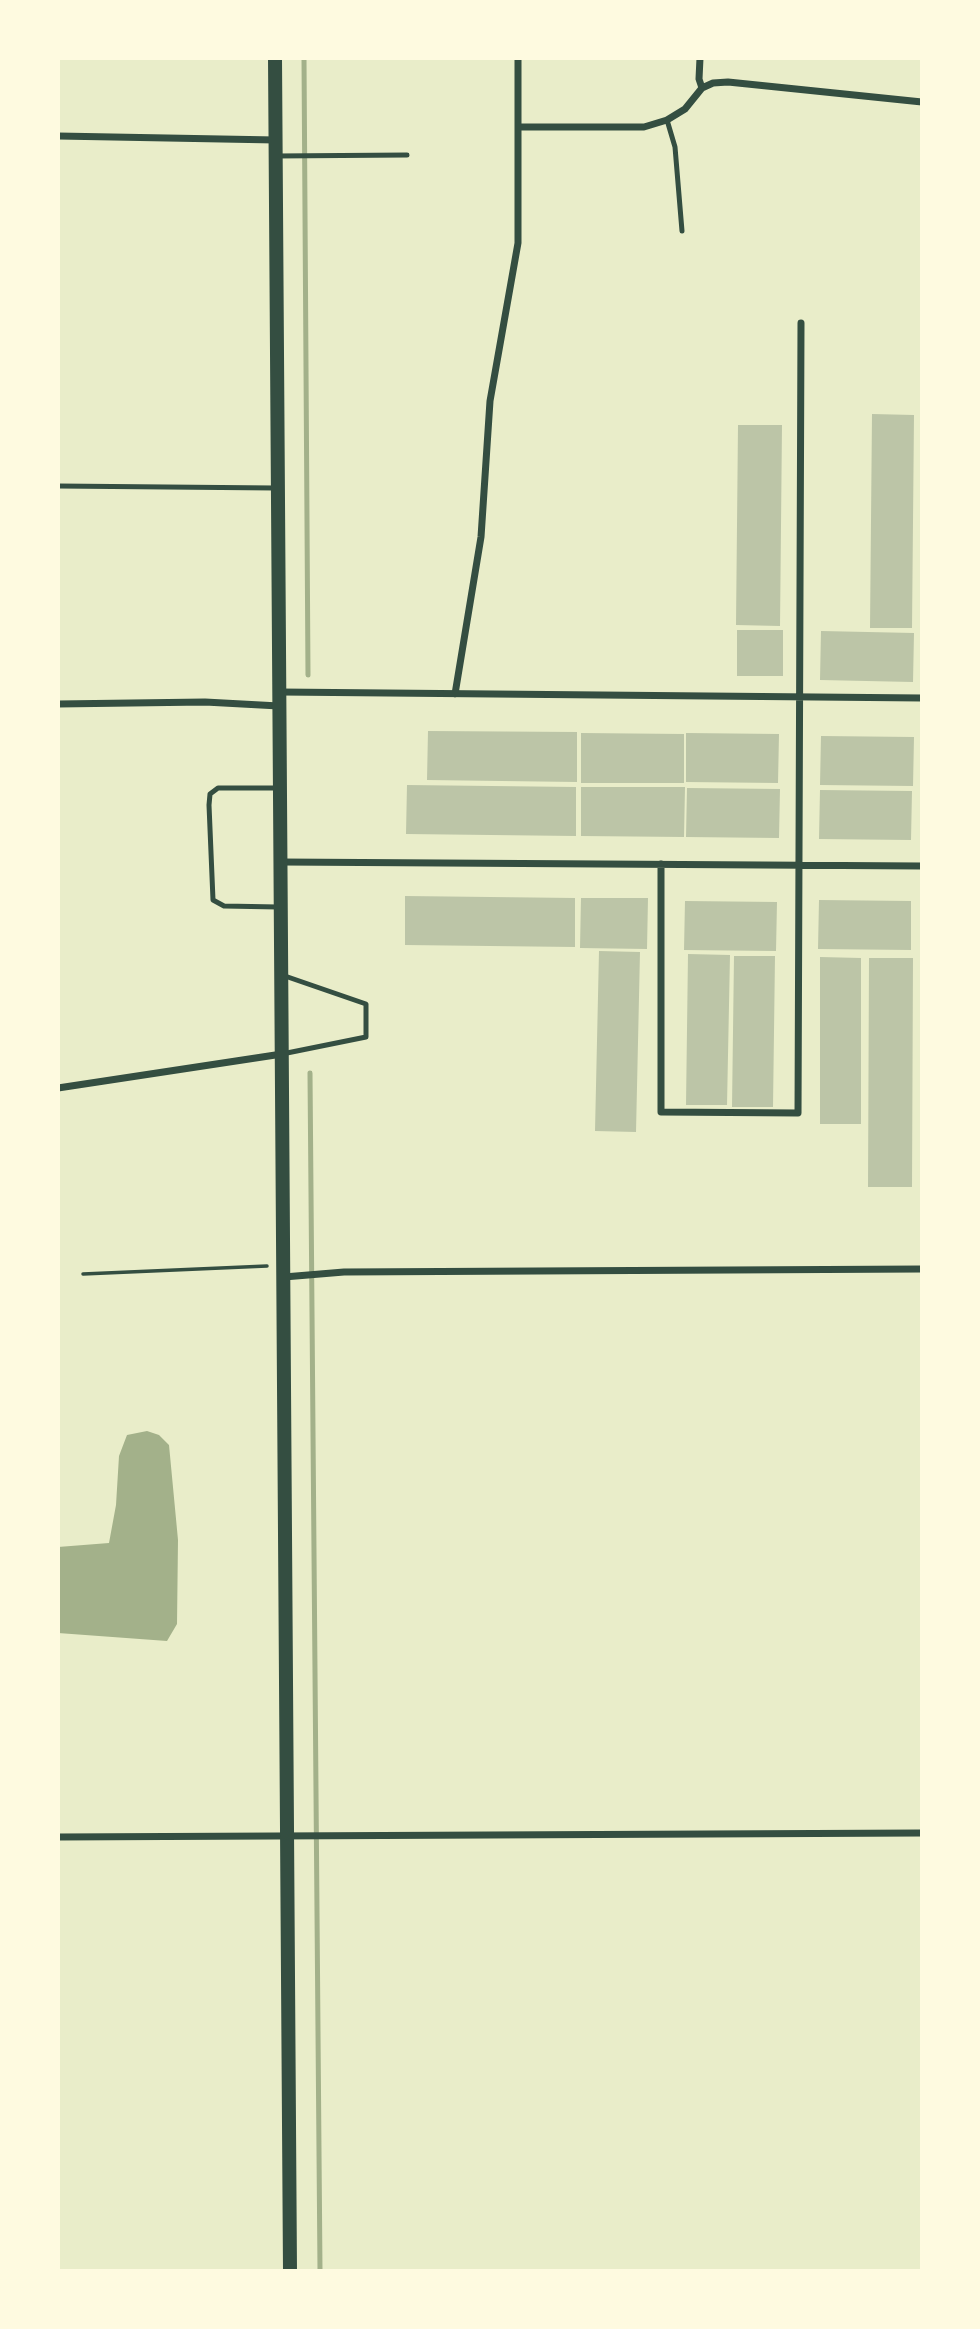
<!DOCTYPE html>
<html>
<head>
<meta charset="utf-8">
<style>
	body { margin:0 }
	#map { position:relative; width:980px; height:2329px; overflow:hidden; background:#e9edc9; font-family:"Alegreya Sans",sans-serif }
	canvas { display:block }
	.frame { position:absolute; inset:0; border:60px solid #fefae0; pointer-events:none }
</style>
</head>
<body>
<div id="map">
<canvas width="980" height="2329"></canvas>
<div class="frame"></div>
</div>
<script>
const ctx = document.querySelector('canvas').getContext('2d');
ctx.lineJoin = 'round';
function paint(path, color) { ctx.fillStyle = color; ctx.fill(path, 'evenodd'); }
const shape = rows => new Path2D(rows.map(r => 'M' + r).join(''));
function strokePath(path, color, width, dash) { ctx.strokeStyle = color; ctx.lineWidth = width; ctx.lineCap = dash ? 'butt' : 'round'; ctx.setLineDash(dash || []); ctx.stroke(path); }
const water = shape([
	[147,1431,159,1435,169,1445,178,1540,177,1624,167,1641,58,1633,58,1547,109,1543,116,1505,119,1456,127,1435]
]);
const stream = shape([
	[304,58,308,675],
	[310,1073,320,2271]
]);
const building = shape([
	[872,414,914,415,912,628,870,628],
	[738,425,782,425,780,626,736,625],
	[737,630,783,630,783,676,737,676],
	[821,631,914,633,913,682,820,680],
	[428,731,577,732,577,782,427,780],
	[581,733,684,734,684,783,581,783],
	[686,733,779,734,778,783,686,782],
	[821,736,914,737,913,786,820,785],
	[407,785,576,787,576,836,406,834],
	[581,787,685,787,684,837,581,836],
	[687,788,780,789,779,838,686,837],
	[820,790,912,791,911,840,819,839],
	[405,896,575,898,575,947,405,945],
	[581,898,648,898,647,949,580,948],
	[819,900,911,901,911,950,818,949],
	[685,901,777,902,776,951,684,950],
	[599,951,640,952,636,1132,595,1131],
	[688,954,730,955,727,1105,686,1105],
	[734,956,775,956,773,1107,732,1107],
	[820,957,861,958,861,1124,820,1124],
	[869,958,913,958,912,1187,868,1187]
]);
const path = shape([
	[83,1274,267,1266]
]);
const service = shape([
	[667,120,675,147,682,231],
	[276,156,407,155],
	[58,486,275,488],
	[277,788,218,788,210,794,209,805,213,900,224,906,278,907],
	[282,1054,366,1037,366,1004,282,975]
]);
const minor = shape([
	[700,58,699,79,702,88],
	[519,127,644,127,667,120,685,109,702,88,713,83,728,82,922,102],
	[58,136,276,140],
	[280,692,922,698],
	[455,694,481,537,490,401,518,243,518,58],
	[58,704,205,702,279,706],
	[281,862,922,866],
	[661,864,661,1112,798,1113,801,323],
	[58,1088,282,1054],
	[284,1277,344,1272,922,1269],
	[58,1837,922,1833]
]);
const secondary = shape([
	[275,58,290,2271]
]);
paint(water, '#a3b18a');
strokePath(stream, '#a3b18a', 5);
paint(building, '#bcc5a7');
strokePath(path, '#344e41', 3.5);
strokePath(service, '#344e41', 5);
strokePath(minor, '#344e41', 7);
strokePath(secondary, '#344e41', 14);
</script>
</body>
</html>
